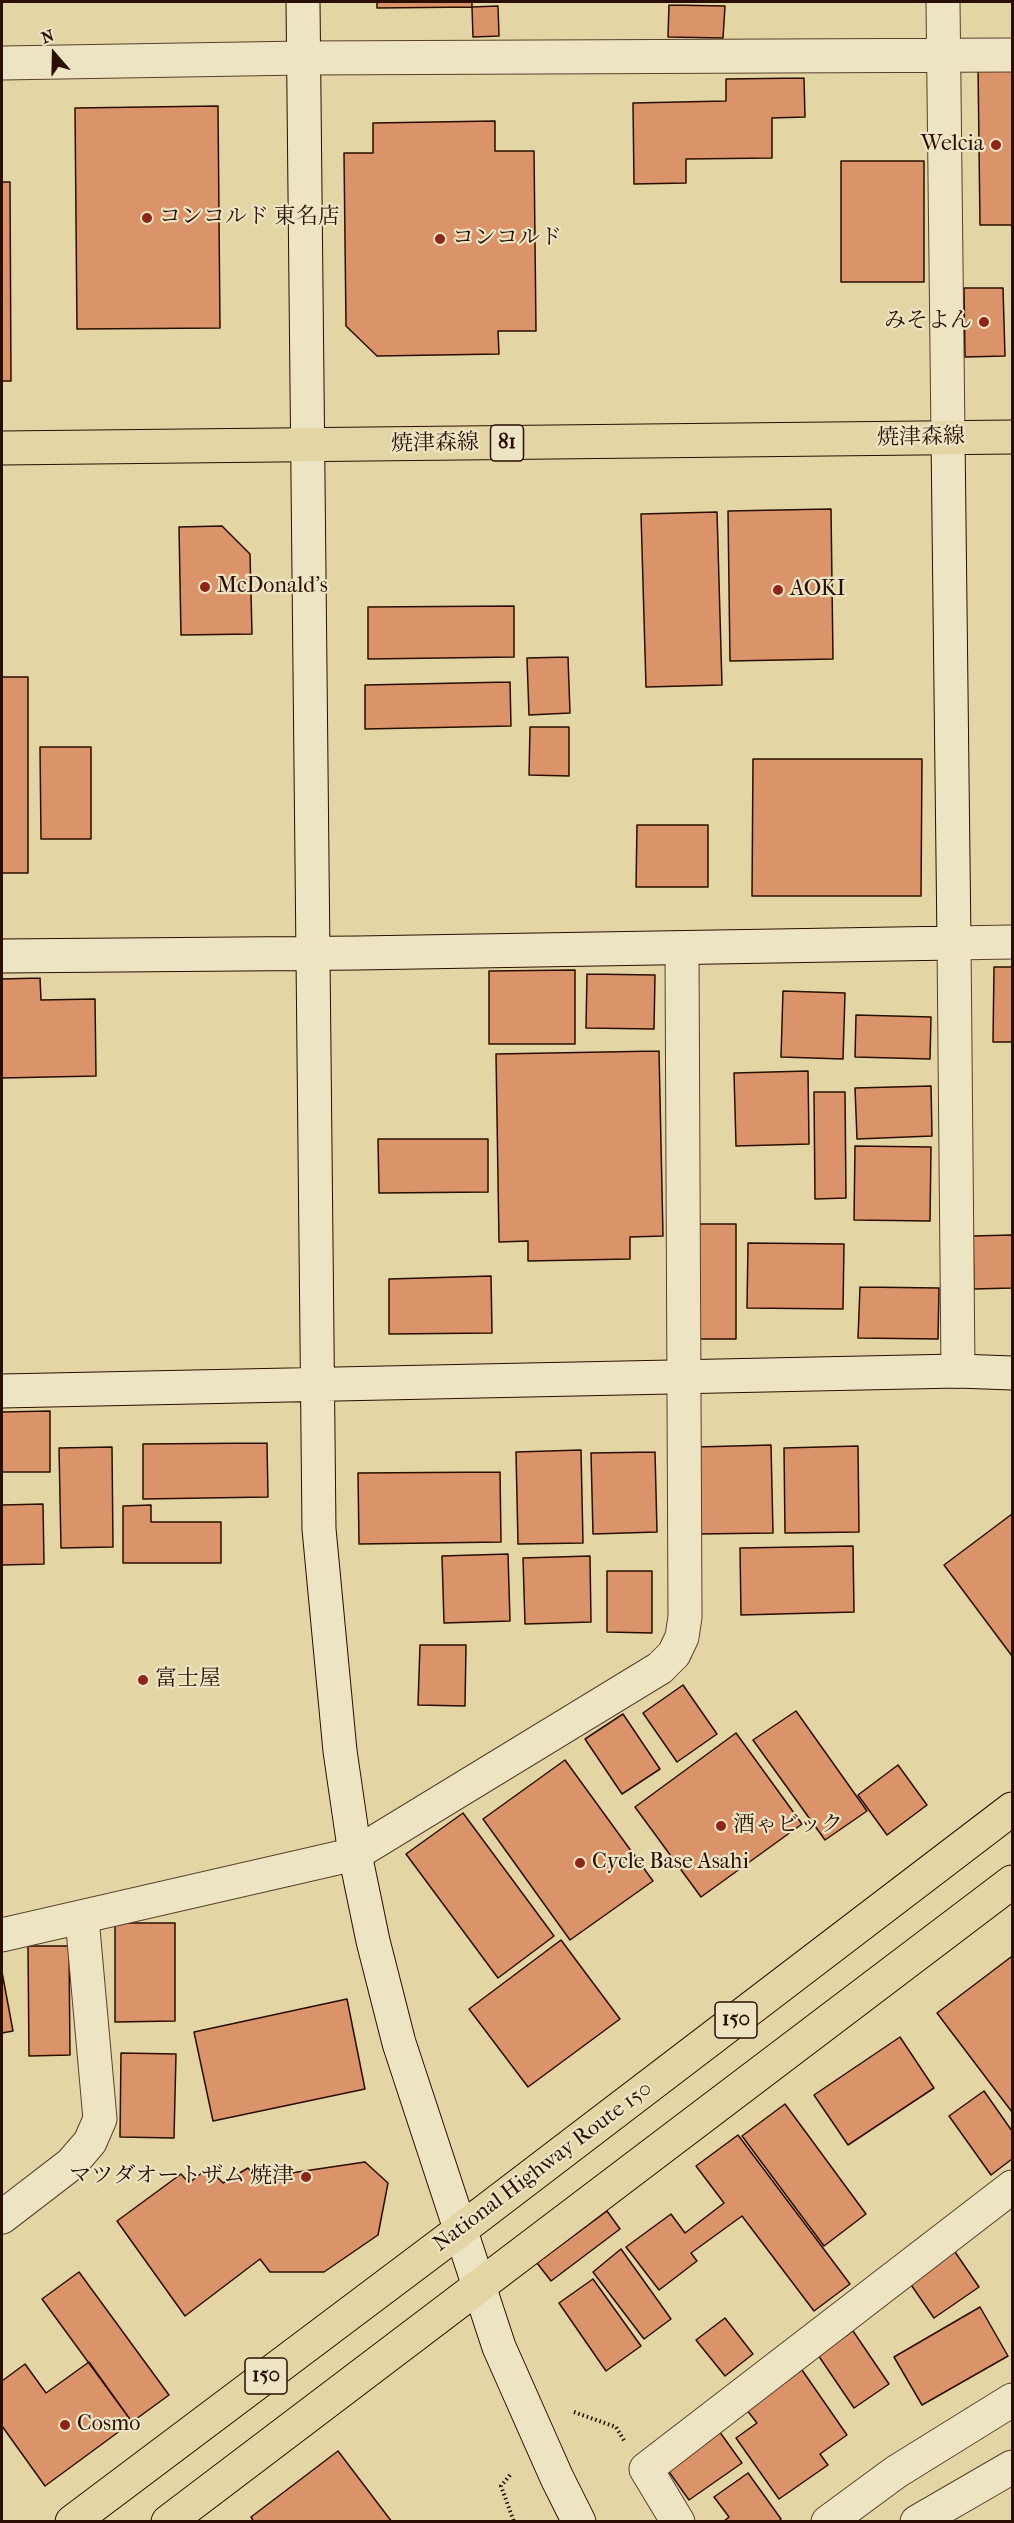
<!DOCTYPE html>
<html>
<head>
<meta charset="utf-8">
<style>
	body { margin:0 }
	#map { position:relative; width:1014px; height:2523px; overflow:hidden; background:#e4d5a4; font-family:"IM FELL French Canon",serif }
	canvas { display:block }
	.frame { position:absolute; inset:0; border:3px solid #2a0e01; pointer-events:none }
	.north { position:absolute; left:24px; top:24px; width:60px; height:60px; -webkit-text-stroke:4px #ede4c4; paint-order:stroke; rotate:340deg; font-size:16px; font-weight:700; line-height:24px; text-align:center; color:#2a0e01 }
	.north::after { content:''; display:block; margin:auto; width:21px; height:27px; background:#2a0e01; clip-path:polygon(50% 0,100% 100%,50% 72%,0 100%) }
</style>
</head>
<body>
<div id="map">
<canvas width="1014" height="2523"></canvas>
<div class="frame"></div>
<div class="north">N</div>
</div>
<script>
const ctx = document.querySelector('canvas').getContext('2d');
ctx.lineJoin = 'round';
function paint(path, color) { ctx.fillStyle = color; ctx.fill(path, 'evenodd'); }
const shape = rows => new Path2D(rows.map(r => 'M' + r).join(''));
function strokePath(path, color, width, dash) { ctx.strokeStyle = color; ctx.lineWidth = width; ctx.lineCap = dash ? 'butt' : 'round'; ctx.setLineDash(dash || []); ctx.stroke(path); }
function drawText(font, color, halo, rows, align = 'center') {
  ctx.font = font + ' "IM FELL French Canon","Noto Serif JP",serif'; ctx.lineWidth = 4.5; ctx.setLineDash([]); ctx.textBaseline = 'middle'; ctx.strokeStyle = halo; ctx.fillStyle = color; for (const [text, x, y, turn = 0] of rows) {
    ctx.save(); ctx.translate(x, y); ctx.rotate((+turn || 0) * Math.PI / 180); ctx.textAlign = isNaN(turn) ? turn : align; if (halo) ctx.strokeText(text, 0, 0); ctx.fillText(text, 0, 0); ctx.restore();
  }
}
const building = shape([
	[377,2,472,2,472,7,377,8,377,2],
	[669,5,725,6,723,38,668,37,669,5],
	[498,6,499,36,473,37,472,7,498,6],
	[1012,64,1012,225,980,225,978,65,1012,64],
	[804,78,805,117,772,118,772,158,686,159,686,183,634,184,633,103,726,101,726,79,804,78],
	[218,106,220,328,77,329,75,108,218,106],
	[495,121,495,151,534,151,536,331,498,331,499,354,377,356,346,326,344,153,373,153,373,123,495,121],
	[841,161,924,161,924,282,841,282,841,161],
	[2,182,10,182,11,381,2,381,2,182],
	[964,288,1003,288,1005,356,965,357,964,288],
	[831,509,833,659,730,661,728,511,831,509],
	[717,512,722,685,646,687,641,514,717,512],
	[222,526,250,554,252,634,181,635,179,527,222,526],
	[514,606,514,657,368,659,368,607,514,606],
	[568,657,570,713,529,715,527,658,568,657],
	[2,677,28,677,28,873,2,873,2,677],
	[510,682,511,726,365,729,365,685,510,682],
	[530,727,569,727,569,776,529,775,530,727],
	[40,747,91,747,91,839,41,839,40,747],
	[753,759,922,759,921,896,752,896,753,759],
	[637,825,708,825,708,887,636,887,637,825],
	[994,967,1012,967,1012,1042,993,1042,994,967],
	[575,970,575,1044,489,1044,489,971,575,970],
	[587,974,655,975,654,1029,586,1028,587,974],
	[40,978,41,1000,95,999,96,1076,2,1078,2,979,40,978],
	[783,991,845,993,843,1059,781,1057,783,991],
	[856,1015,931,1017,930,1059,855,1057,856,1015],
	[659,1051,663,1236,630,1237,630,1259,528,1261,528,1241,499,1242,496,1054,659,1051],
	[808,1071,809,1144,736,1146,734,1073,808,1071],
	[931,1086,932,1136,857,1139,855,1088,931,1086],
	[814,1092,845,1092,846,1198,815,1199,814,1092],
	[378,1139,488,1139,488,1192,379,1193,378,1139],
	[855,1146,931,1147,930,1221,854,1220,855,1146],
	[695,1224,736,1224,736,1339,695,1339,695,1224],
	[1012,1235,1012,1288,974,1289,973,1236,1012,1235],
	[748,1243,844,1244,843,1309,747,1308,748,1243],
	[491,1276,492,1333,389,1334,389,1279,491,1276],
	[860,1287,939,1288,938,1339,858,1338,860,1287],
	[50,1411,50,1472,2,1472,2,1412,50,1411],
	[267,1443,268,1497,143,1499,143,1444,267,1443],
	[771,1445,773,1533,698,1534,697,1447,771,1445],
	[858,1446,859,1532,785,1533,784,1448,858,1446],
	[112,1447,113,1547,61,1548,59,1448,112,1447],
	[581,1450,583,1543,518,1544,516,1452,581,1450],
	[655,1452,657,1532,593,1534,591,1453,655,1452],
	[500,1472,501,1542,359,1544,358,1473,500,1472],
	[43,1504,44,1564,2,1565,2,1505,43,1504],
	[151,1505,151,1522,221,1522,221,1563,123,1563,123,1506,151,1505],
	[1012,1514,1012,1656,944,1565,1012,1514],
	[853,1546,854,1612,741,1615,740,1548,853,1546],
	[508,1554,510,1621,444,1623,442,1556,508,1554],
	[590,1556,591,1622,525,1624,523,1558,590,1556],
	[607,1571,652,1571,652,1633,607,1632,607,1571],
	[420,1645,466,1645,465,1706,418,1705,420,1645],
	[683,1685,717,1734,677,1762,643,1713,683,1685],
	[796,1711,867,1811,825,1840,753,1740,796,1711],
	[623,1714,660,1769,622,1794,585,1739,623,1714],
	[736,1733,802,1824,701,1897,635,1807,736,1733],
	[565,1760,653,1881,570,1940,483,1819,565,1760],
	[898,1765,927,1805,887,1835,858,1795,898,1765],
	[463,1813,554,1936,498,1978,406,1854,463,1813],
	[115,1923,175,1923,175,2021,115,2022,115,1923],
	[561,1940,620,2019,528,2087,469,2009,561,1940],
	[28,1946,69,1946,70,2055,29,2056,28,1946],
	[1011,1957,1012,1959,1012,2112,937,2013,1011,1957],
	[2,1972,13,2031,2,2033,2,1972],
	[347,1999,365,2089,213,2121,194,2032,347,1999],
	[900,2037,934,2088,848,2145,814,2095,900,2037],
	[121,2053,176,2054,174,2138,120,2137,121,2053],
	[984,2091,1012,2131,1012,2159,991,2175,949,2116,984,2091],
	[785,2104,866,2214,824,2246,742,2136,785,2104],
	[738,2135,850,2284,814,2311,742,2216,691,2253,697,2261,659,2290,626,2247,671,2214,685,2233,724,2203,696,2166,738,2135],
	[365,2162,388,2183,378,2235,324,2272,270,2272,260,2259,185,2316,117,2221,181,2174,189,2183,208,2168,223,2183,248,2168,257,2178,365,2162],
	[607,2211,620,2229,551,2281,537,2263,607,2211],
	[621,2249,671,2319,644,2339,593,2272,621,2249],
	[953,2249,979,2287,934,2318,907,2279,953,2249],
	[79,2272,169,2395,132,2422,42,2299,79,2272],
	[593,2279,641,2346,606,2371,559,2303,593,2279],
	[980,2307,1008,2356,922,2405,894,2357,980,2307],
	[725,2318,753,2354,725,2376,696,2340,725,2318],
	[853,2331,889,2384,854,2408,818,2355,853,2331],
	[89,2362,132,2422,45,2486,2,2426,2,2381,25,2364,46,2393,89,2362],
	[802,2370,847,2435,820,2454,828,2465,779,2499,736,2438,757,2423,746,2409,802,2370],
	[719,2431,742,2463,689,2500,667,2469,719,2431],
	[338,2451,392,2522,254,2522,251,2517,338,2451],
	[748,2473,781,2519,778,2522,723,2522,729,2517,714,2497,748,2473]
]);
const path = shape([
	[574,2412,616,2427,625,2442],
	[510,2475,501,2486,514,2522]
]);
const street = shape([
	[943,2,948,437],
	[2,63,303,58,1012,55],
	[958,1371,954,943,1012,942],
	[2,1935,355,1854,660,1668,674,1654,682,1637,685,1617,682,949],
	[2,2217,71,2164,90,2142,100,2119,82,1918],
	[678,2522,646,2469,1012,2187],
	[828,2522,896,2472,1012,2400],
	[917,2522,1012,2467]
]);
const secondary = shape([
	[303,2,319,1529,340,1751,355,1854,373,1941,399,2043,499,2347,557,2478,579,2522],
	[2,956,358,953,954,943,948,437],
	[2,1391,958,1371,1012,1373]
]);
const primary = shape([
	[2,448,1012,437]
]);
const highway = shape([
	[72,2522,459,2231,1012,1809],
	[168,2522,1012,1882]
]);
const markers = [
	[996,145,6,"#8f2418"],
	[147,218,6,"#8f2418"],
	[440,239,6,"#8f2418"],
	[984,322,6,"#8f2418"],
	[205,587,6,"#8f2418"],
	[778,590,6,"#8f2418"],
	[143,1680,6,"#8f2418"],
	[721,1826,6,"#8f2418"],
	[580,1863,6,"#8f2418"],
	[306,2177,6,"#8f2418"],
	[65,2425,6,"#8f2418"]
];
const shields = [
	[507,443,33],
	[736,2020,42],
	[266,2376,42]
];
const shieldNames = [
	["81",507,443],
	["150",736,2020],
	["150",266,2376]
];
const poiNames = [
	["Welcia",984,145,"right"],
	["コンコルド 東名店",159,218],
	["コンコルド",452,239],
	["みそよん",972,322,"right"],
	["McDonald's",217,587],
	["AOKI",790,590],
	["富士屋",155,1680],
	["酒ゃビック",733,1826],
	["Cycle Base Asahi",592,1863],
	["マツダオートザム 焼津",294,2177,"right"],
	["Cosmo",77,2425]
];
const streetNames = [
	["焼津森線",921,438,-1],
	["焼津森線",435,444,-1],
	["National Highway Route 150",543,2167,-37]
];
paint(building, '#db946a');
strokePath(building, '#2a0e01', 1.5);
strokePath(street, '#58402a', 35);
strokePath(secondary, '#2a0e01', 35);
strokePath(primary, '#2a0e01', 35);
strokePath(highway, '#2a0e01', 35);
strokePath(path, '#2a0e01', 4, [1.5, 3]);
strokePath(street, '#ede4c4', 33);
strokePath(secondary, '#ede4c4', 33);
strokePath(primary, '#e4d5a4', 33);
strokePath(highway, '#e4d5a4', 33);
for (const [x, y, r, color] of markers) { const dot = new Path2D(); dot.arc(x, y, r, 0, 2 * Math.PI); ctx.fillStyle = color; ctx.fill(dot); strokePath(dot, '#ede4c4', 2); }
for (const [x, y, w] of shields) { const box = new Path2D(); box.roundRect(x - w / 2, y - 18, w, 36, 4.5); ctx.fillStyle = '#ede4c4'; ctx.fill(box); strokePath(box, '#2a0e01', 1.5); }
drawText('bold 21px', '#2a0e01', null, shieldNames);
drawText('22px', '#2a0e01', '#ede4c4', poiNames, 'left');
drawText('22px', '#2a0e01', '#ede4c4', streetNames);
</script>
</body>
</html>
